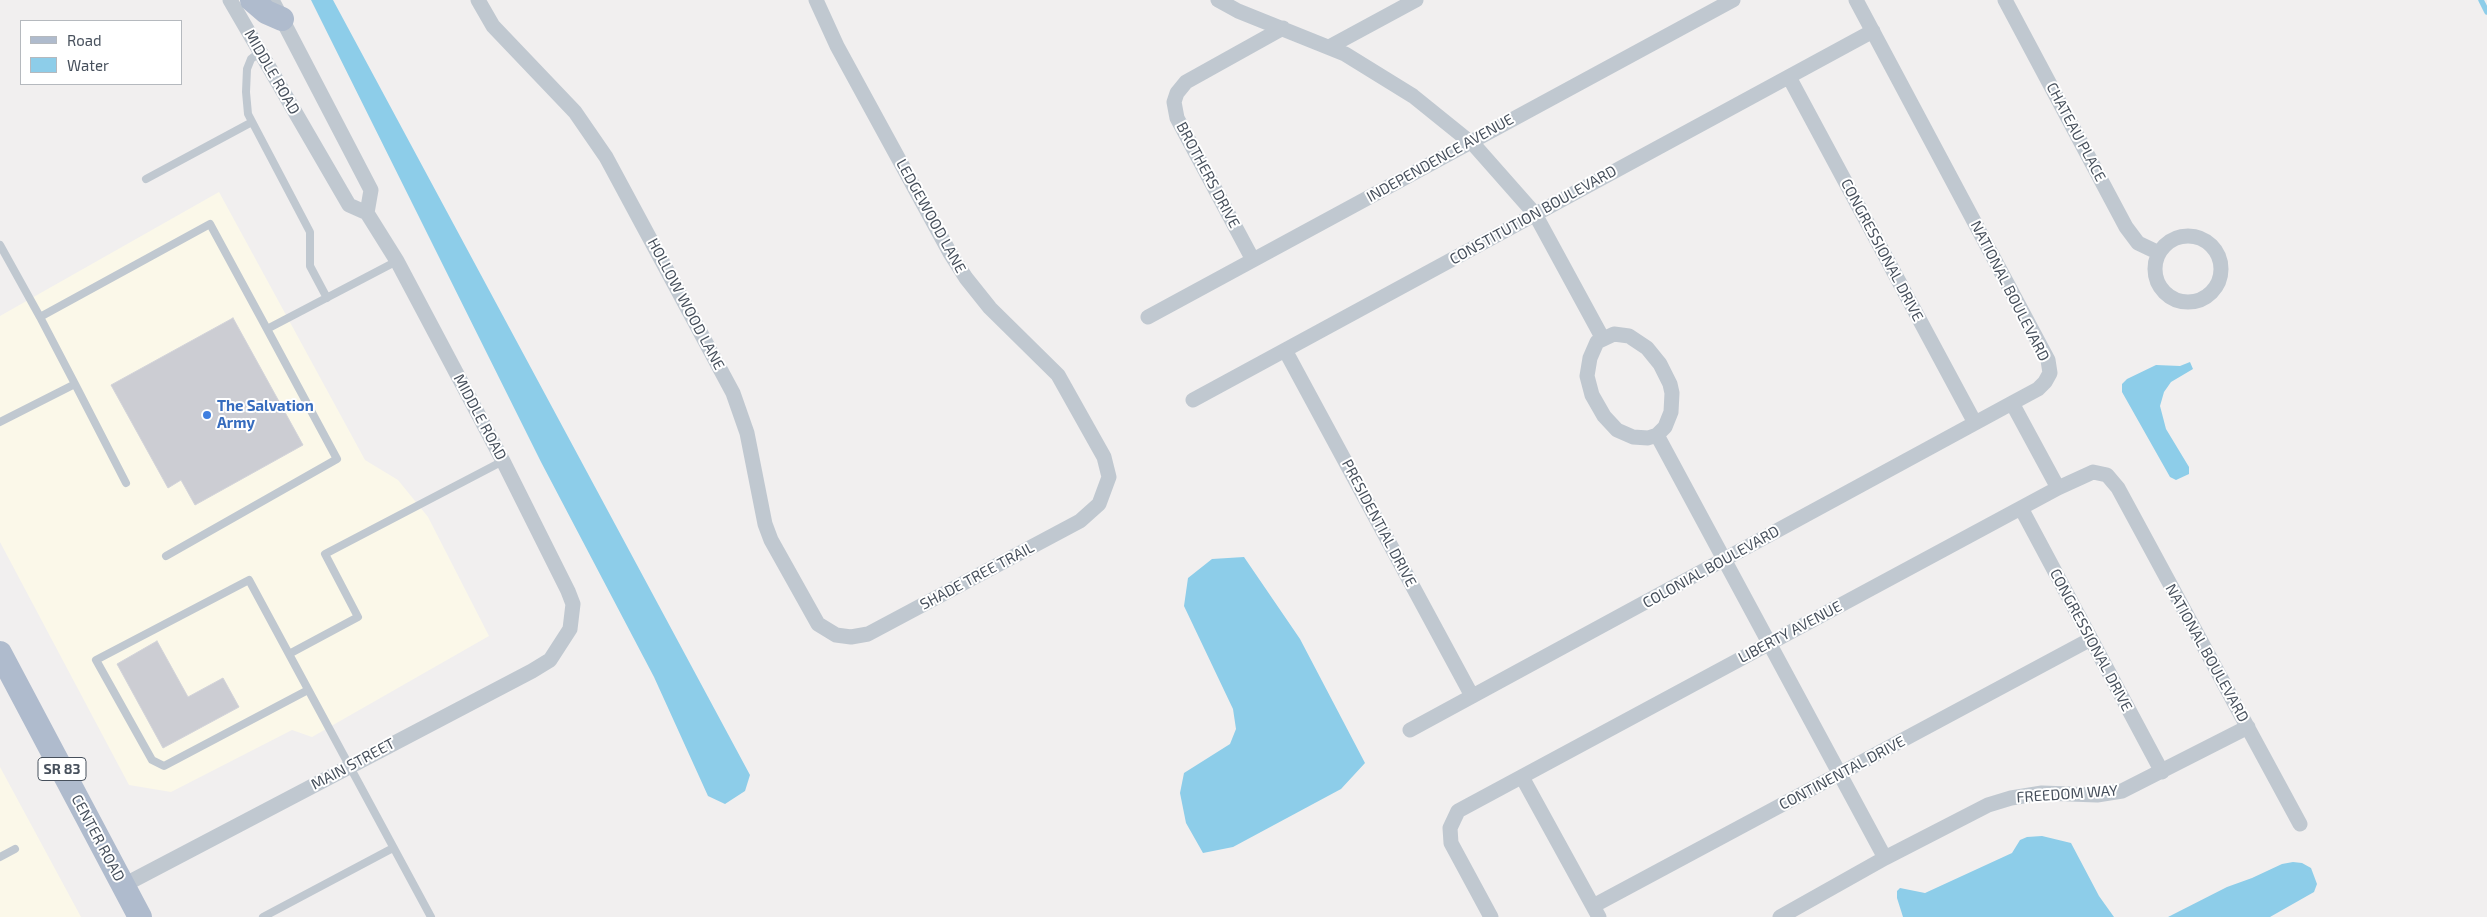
<!DOCTYPE html>
<html>
<head>
<meta charset="utf-8">
<style>
	body { margin:0 }
	#map { position:relative; width:2487px; height:917px; overflow:hidden; background:#f1efef; font-family:"Exo 2",sans-serif }
	canvas { display:block }
	.legend { position:absolute; left:20px; top:20px; width:162px; height:65px; box-sizing:border-box; background:#fff; border:1px solid #b5b9be; margin:0; padding:6px 9px; list-style:none; font-size:15px; color:#47505c }
	.legend li { display:flex; align-items:center; gap:10px; height:25px }
	.legend b { width:25px; border:1px solid #b5b9be }
</style>
</head>
<body>
<div id="map">
<canvas width="2487" height="917"></canvas>
<ul class="legend">
<li><b style="height:6px;background:#afbbcd"></b>Road</li>
<li><b style="height:14px;background:#8dcde9"></b>Water</li>
</ul>
</div>
<script>
const ctx = document.querySelector('canvas').getContext('2d');
ctx.lineJoin = 'round';
function paint(path, color) { ctx.fillStyle = color; ctx.fill(path, 'evenodd'); }
const shape = rows => new Path2D(rows.map(r => 'M' + r).join(''));
function strokePath(path, color, width, dash) { ctx.strokeStyle = color; ctx.lineWidth = width; ctx.lineCap = dash ? 'butt' : 'round'; ctx.setLineDash(dash || []); ctx.stroke(path); }
function drawText(font, color, halo, rows, align = 'center') {
  ctx.font = font + ' "Exo 2",sans-serif'; ctx.lineWidth = 4; ctx.setLineDash([]); ctx.textBaseline = 'middle'; ctx.strokeStyle = halo; ctx.fillStyle = color; for (const [text, x, y, turn = 0] of rows) {
    ctx.save(); ctx.translate(x, y); ctx.rotate((+turn || 0) * Math.PI / 180); ctx.textAlign = isNaN(turn) ? turn : align; if (halo) ctx.strokeText(text, 0, 0); ctx.fillText(text, 0, 0); ctx.restore();
  }
}
const commercial = shape([
	[219,192,365,460,398,480,428,517,489,636,312,737,292,730,171,792,129,785,0,542,0,316],
	[0,767,81,917,0,917]
]);
const water = shape([
	[311,0,333,0,750,775,745,791,725,804,708,796,654,677,541,462],
	[2190,362,2193,369,2171,382,2164,392,2160,406,2166,429,2189,467,2189,474,2176,480,2170,477,2122,392,2122,384,2127,379,2156,365,2180,366],
	[1244,557,1300,639,1365,763,1341,789,1233,847,1203,853,1186,823,1180,793,1184,773,1230,744,1236,729,1233,709,1184,606,1188,578,1212,559],
	[2042,836,2071,843,2099,896,2114,917,1903,917,1897,898,1897,891,1900,888,1925,893,2012,853,2020,840,2027,837],
	[2293,862,2302,863,2311,868,2317,884,2314,892,2270,917,2168,917,2227,887,2252,878,2282,864]
]);
const stream = shape([
	[2481,0,2487,12]
]);
const building = shape([
	[233,318,303,445,195,505,181,480,168,488,111,385,233,318],
	[157,641,188,697,223,678,239,707,163,748,117,664,157,641]
]);
const service = shape([
	[260,52,251,59,247,69,246,92,248,114,310,232,310,266,327,298],
	[146,179,252,122],
	[0,245,40,317],
	[75,384,126,483],
	[0,422,75,384,40,317,210,224,267,329],
	[166,556,337,459,267,329,397,261],
	[289,654,358,617,325,554,503,461],
	[308,690,164,766,152,760,96,660,249,580,431,917],
	[0,857,15,849],
	[263,917,393,848]
]);
const minor = shape([
	[230,0,349,205,367,213,371,190,272,0],
	[478,0,493,26,575,112,606,157,733,393,747,433,765,524,771,540,818,624,836,635,851,637,868,634,1080,521,1099,504,1109,477,1104,457,1058,375,990,308,966,278,950,253,837,46,816,0],
	[1218,0,1238,11,1345,54,1413,96,1475,146,1535,214,1603,339],
	[2005,0,2126,227,2138,243,2159,253],
	[1329,47,1416,0],
	[1789,77,1975,423],
	'2155 269a33 33 0 1 1 66 0a33 33 0 1 1-66 0Z',
	[1253,260,1177,118,1174,102,1177,93,1186,82,1283,28],
	[1148,317,1733,0],
	[1614,334,1629,336,1647,348,1660,364,1670,384,1672,393,1671,412,1665,427,1657,435,1648,438,1633,437,1617,430,1604,416,1592,395,1587,376,1590,358,1597,342,1614,334],
	[1285,350,1472,696],
	[1193,400,1873,31],
	[2012,403,2058,488],
	[1657,435,1885,858],
	[2021,508,2162,772],
	[1410,730,2012,403,2038,389,2045,382,2050,373,2048,360,1856,0],
	[1522,777,1599,917],
	[124,885,532,671,550,660,570,629,573,604,568,591,503,461,397,261,367,213],
	[1593,906,2091,639],
	[1491,917,1451,843,1450,828,1458,811,2058,488,2093,472,2107,475,2118,488,2300,824],
	[1780,917,1885,858,1988,805,2011,798,2042,793,2097,795,2122,791,2248,727]
]);
const primary = shape([
	[252,0,266,12,282,19],
	[0,653,140,917]
]);
const markers = [
	[207,415,5,"#3f7fe0"]
];
const shields = [
	[62,769,48]
];
const shieldNames = [
	["SR 83",62,769]
];
const streetNames = [
	["MIDDLE ROAD",272,72,60],
	["CHATEAU PLACE",2076,132,62],
	["INDEPENDENCE AVENUE",1440,158,-29],
	["BROTHERS DRIVE",1208,175,62],
	["CONSTITUTION BOULEVARD",1533,215,-29],
	["LEDGEWOOD LANE",931,216,61],
	["CONGRESSIONAL DRIVE",1882,250,62],
	["NATIONAL BOULEVARD",2010,291,63],
	["HOLLOW WOOD LANE",686,304,62],
	["MIDDLE ROAD",480,417,62],
	["PRESIDENTIAL DRIVE",1379,523,62],
	["COLONIAL BOULEVARD",1711,567,-29],
	["SHADE TREE TRAIL",977,576,-28],
	["LIBERTY AVENUE",1790,632,-28],
	["CONGRESSIONAL DRIVE",2091,640,62],
	["NATIONAL BOULEVARD",2207,653,61],
	["MAIN STREET",353,764,-28],
	["CONTINENTAL DRIVE",1842,773,-28],
	["FREEDOM WAY",2067,794,-4],
	["CENTER ROAD",98,838,62]
];
const shopNames = [
	["The Salvation",217,406],
	["Army",217,423]
];
paint(commercial, '#fbf8e9');
paint(water, '#8dcde9');
strokePath(stream, '#8dcde9', 5.5);
paint(building, '#cccdd3');
strokePath(building, '#d3d4da', 1);
strokePath(service, '#c0c8d0', 8);
strokePath(minor, '#c0c8d0', 15);
strokePath(primary, '#afbbcd', 24);
for (const [x, y, r, color] of markers) { const dot = new Path2D(); dot.arc(x, y, r, 0, 2 * Math.PI); ctx.fillStyle = color; ctx.fill(dot); strokePath(dot, '#fff', 2); }
for (const [x, y, w] of shields) { const box = new Path2D(); box.roundRect(x - w / 2, y - 11.5, w, 23, 4); ctx.fillStyle = '#fff'; ctx.fill(box); strokePath(box, '#47505c', 1); }
drawText('bold 14px', '#47505c', null, shieldNames);
drawText('15px', '#47505c', '#fff', streetNames);
drawText('bold 15px', '#366cbe', '#fff', shopNames, 'left');
</script>
</body>
</html>
